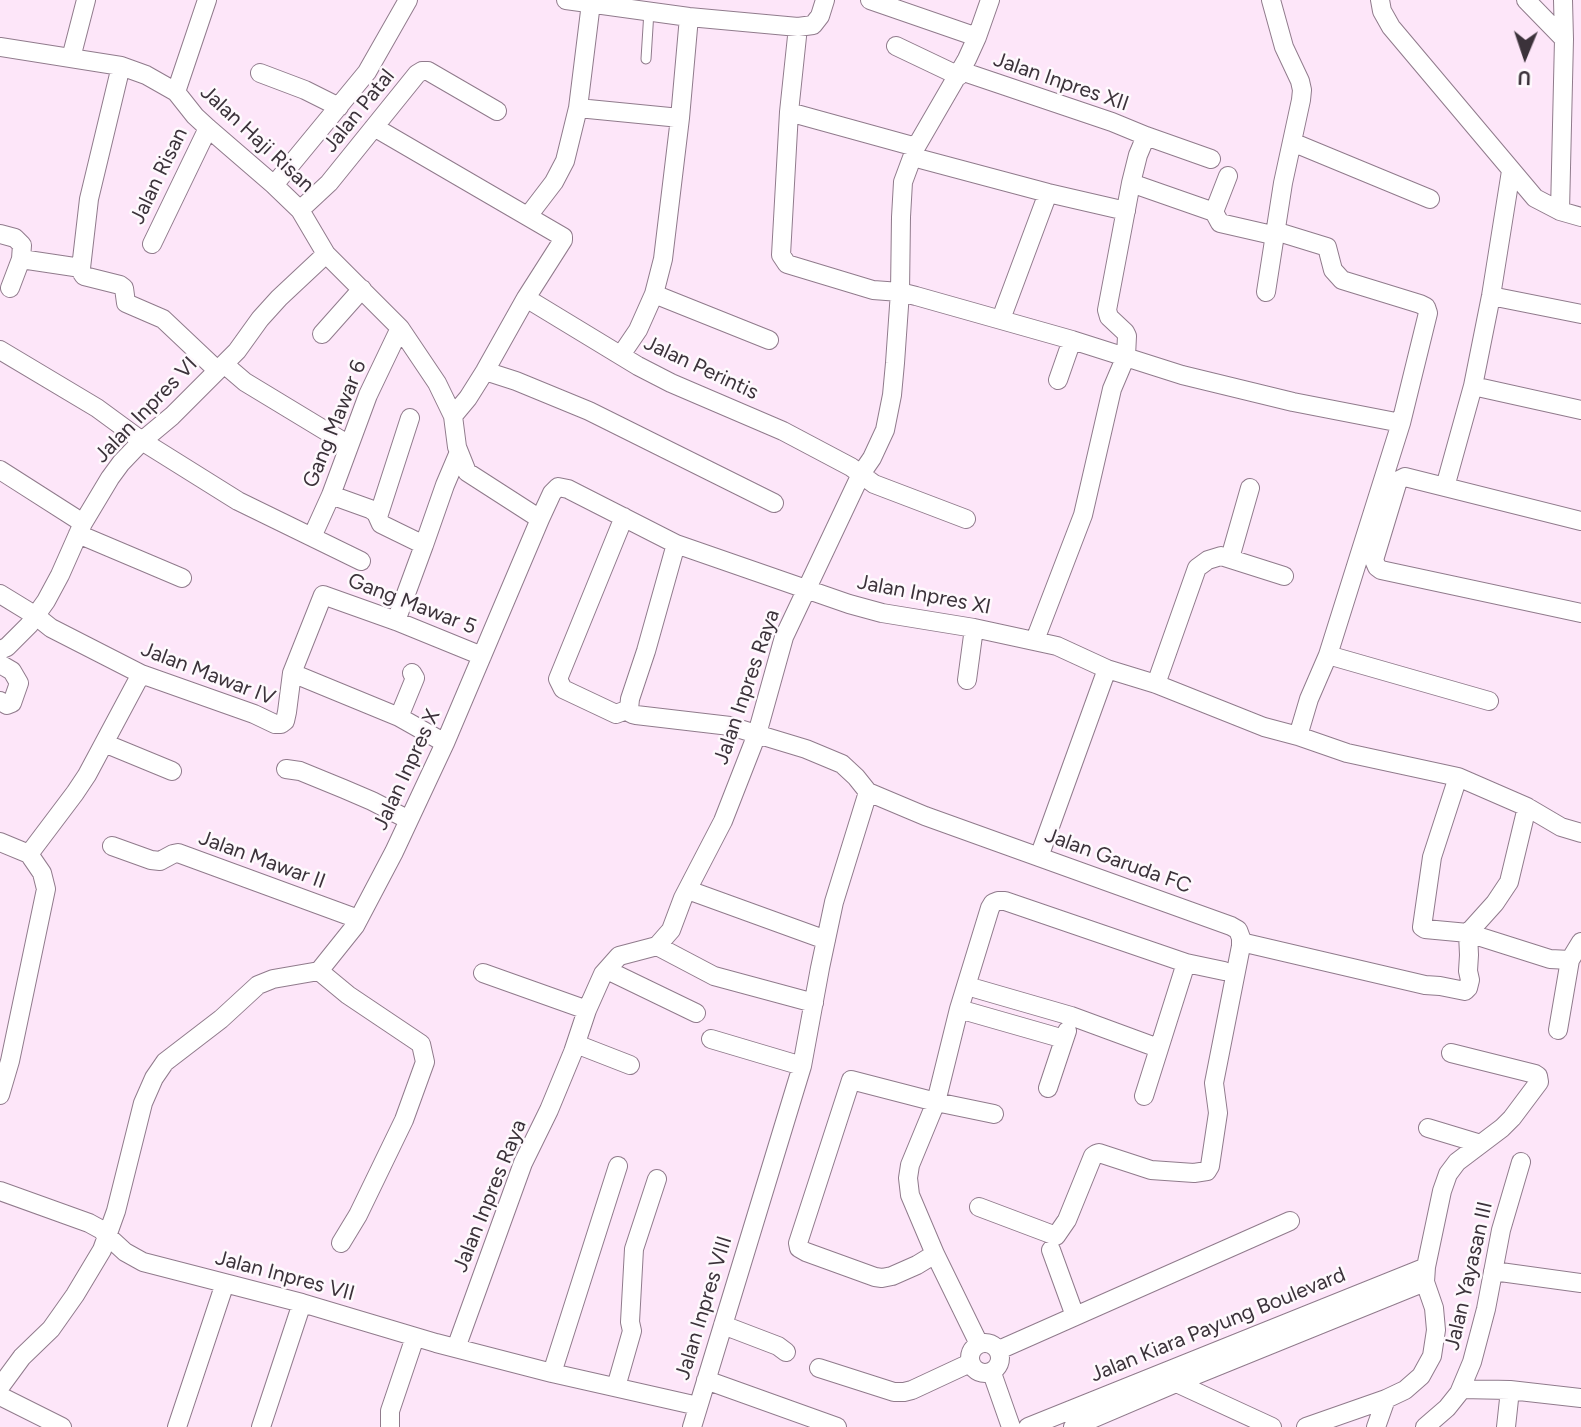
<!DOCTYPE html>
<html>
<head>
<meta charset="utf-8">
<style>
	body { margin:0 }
	#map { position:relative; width:1581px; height:1427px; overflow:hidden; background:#fde6f9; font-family:Figtree,sans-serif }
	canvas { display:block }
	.north { position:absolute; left:1490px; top:21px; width:70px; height:70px; -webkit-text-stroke:5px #fef9fd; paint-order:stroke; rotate:182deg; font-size:19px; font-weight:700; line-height:28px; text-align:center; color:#3b323a }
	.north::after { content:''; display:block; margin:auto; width:24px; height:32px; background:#3b323a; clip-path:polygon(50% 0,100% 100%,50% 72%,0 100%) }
</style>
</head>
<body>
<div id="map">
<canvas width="1581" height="1427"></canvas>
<div class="north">U</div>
</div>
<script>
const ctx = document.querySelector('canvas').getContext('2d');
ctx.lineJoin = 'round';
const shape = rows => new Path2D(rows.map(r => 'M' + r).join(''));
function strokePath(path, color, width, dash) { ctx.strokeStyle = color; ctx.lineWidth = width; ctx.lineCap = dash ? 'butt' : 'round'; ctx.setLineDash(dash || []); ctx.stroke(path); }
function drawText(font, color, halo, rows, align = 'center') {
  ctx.font = font + ' Figtree,sans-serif'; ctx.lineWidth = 5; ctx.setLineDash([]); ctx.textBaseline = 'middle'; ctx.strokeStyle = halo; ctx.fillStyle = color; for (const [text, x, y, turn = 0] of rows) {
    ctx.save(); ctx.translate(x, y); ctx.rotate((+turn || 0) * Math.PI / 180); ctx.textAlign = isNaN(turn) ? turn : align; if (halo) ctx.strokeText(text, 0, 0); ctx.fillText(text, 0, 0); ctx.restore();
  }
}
const lane = shape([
	[646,59,649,11]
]);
const street = shape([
	[566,0,689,17,798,27,813,25,820,16,825,0],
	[870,0,977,37],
	[1380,0,1382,11,1391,27,1535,198,1560,211,1581,217],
	[1526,0,1564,39],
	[798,27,789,112,781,255,787,264,873,290,900,292,916,296,1072,340,1058,380],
	[896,46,959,76],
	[0,47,121,66,146,75,176,92,195,116,208,128,274,185,300,210,326,254,400,328,437,383,453,416,457,447,467,472,540,519],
	[71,58,86,0],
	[121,66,89,199,81,268,82,273,84,276,120,285,124,288,126,303,163,319,217,370],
	[961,71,1112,122,1146,136,1211,159],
	[260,73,305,90,339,107],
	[176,92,207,0],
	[578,108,680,118],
	[789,112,916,147],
	[374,127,563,237,563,240,526,298,485,371,468,398,453,416],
	[1292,142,1430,199],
	[913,157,1048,193,1126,211],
	[274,185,367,72,408,0],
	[300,210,329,183,417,74,422,71,428,71,497,111],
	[1560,211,1564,39,1563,0],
	[1214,212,1228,176],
	[528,216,554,182,565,161,578,108,591,3],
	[0,234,15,238,22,245,21,259,81,268],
	[152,244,208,128],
	[10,288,21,259],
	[1266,292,1283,183,1301,100,1302,90,1300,81,1284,47,1271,0],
	[654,294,769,340],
	[1491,296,1581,314],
	[526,298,638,366,671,383,783,431,851,467,874,484,966,519],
	[1001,319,1048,193],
	[322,334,362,289],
	[1072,340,1182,375,1293,402,1401,423],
	[0,350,97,408,142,441,238,501,361,561],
	[621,355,638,330,654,294,663,259,680,118,689,17],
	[224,364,245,382,349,445],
	[485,371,516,381,589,411,774,503],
	[1473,386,1581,410],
	[0,470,83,523],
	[1445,487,1473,386,1491,296,1511,171],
	[331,495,370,509,376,513,381,524,424,545,396,621],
	[378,517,410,418],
	[624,517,558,679,563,689,616,714,629,709],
	[1581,521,1405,477,1399,480,1397,484,1374,560,1377,567,1381,570,1581,613],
	[78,534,182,578],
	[312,537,331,495,368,395,400,328],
	[424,545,445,485,459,452],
	[1230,558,1250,488],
	[0,594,36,616,51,628,141,674,254,714,275,724,281,724,285,721,287,712,292,673,323,595,396,621,482,656],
	[1035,640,1083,515,1112,389,1126,356,1127,336,1125,332,1109,317,1107,310,1131,183,1138,155,1146,136],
	[0,650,7,647,29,625,46,601,60,575,83,523,110,478,121,463,142,441,172,416,237,351,260,319,279,298,326,254],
	[1328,655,1489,701],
	[0,664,12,671,19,683,12,703,7,705,0,701],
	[292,673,399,717,445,743],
	[967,680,974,628],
	[1156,684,1197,568,1208,560,1221,556,1284,576],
	[629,709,632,714,636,715,730,726,806,749,842,764,856,777,868,792,925,816,1231,926,1238,930,1241,938,1241,946,1214,1083,1218,1113,1210,1166,1207,1171,1194,1173,1151,1170,1099,1153,1096,1154,1093,1156,1067,1220,1056,1236,979,1207],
	[629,709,630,699,646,651,676,544],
	[399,717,415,678,412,673],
	[1298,736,1347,753,1458,777,1527,807,1561,827,1581,833],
	[104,743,172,771],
	[286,769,300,771,344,789,372,801,409,820],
	[1458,777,1432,857,1422,927,1425,929,1468,933,1550,959,1570,960],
	[0,842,29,854,42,873,46,889,10,1061,0,1095],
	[112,846,151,860,160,861,173,854,178,853,358,919],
	[29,854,75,793,87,775,141,674],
	[1039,857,1107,669],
	[688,890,826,940],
	[1241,942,1425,985,1440,986,1465,991,1468,988,1470,980,1468,971,1469,955,1468,933,1495,903,1509,882,1527,807],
	[657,946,714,976,814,1003],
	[1186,963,1224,971],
	[607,970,696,1013],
	[319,971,348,995,421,1044,425,1062,404,1120,358,1215,341,1243],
	[483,973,587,1010],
	[967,986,1071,1016,1158,1048],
	[959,1009,1064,1039],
	[1558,1030,1570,960,1581,942],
	[711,1039,802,1066],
	[576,1044,630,1065],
	[1048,1088,1067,1031],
	[1428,1128,1481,1144],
	[0,1191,89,1223,100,1229,125,1252,143,1262,302,1303,436,1343,552,1373,698,1406],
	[1051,1250,1075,1316],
	[935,1254,917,1265,892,1276,882,1278,875,1277,806,1252,799,1248,798,1243,851,1080,936,1102,994,1114],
	[1493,1271,1581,1283],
	[723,1325,778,1346,786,1352],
	'970 1358a15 15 0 1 1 30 0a15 15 0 1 1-30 0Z',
	[979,1344,935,1254,910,1195,908,1178,910,1165,936,1102,959,1009,990,908,993,903,998,901,1005,901,1186,963,1144,1096],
	[456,1348,523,1163,549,1110,573,1052,587,1010,603,974,619,956,657,946,671,930,683,898,723,821,757,734,784,637,861,474,872,458,885,430,892,395,895,363,900,292,901,217,903,182,916,147,967,59,977,37,990,0],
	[999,1350,1290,1221],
	[819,1368,894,1392,904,1392,912,1390,970,1363],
	[552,1373,618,1166],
	[992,1373,1011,1427],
	[706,1380,837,1427],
	[1170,1380,1272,1427],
	[0,1387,22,1357,51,1329,75,1295,102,1250,116,1211,143,1103,154,1078,165,1062,221,1019,258,985,273,979,319,971,355,926,394,852,445,743,540,519,552,493,558,487,568,489,676,544,849,604,882,613,974,628,1057,646,1107,669,1156,684,1264,727,1298,736,1309,699,1328,655,1401,423,1428,313,1426,307,1420,304,1342,280,1333,270,1327,247,1275,231,1268,234,1220,223,1214,212,1131,183],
	[616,1387,632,1331,630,1322,634,1249,657,1179],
	[1461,1389,1510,1390,1581,1398],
	[0,1396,62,1427],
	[177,1427,225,1283],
	[261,1427,302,1303],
	[390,1427,390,1411,415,1337],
	[692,1427,802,1066,820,968,834,902,868,792],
	[1028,1427,1426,1267],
	[1073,1427,1176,1383,1425,1282],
	[1306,1427,1386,1399,1405,1390,1421,1376,1432,1356,1436,1330,1434,1308,1425,1282,1426,1267,1442,1191,1448,1174,1457,1162,1502,1128,1512,1118,1539,1082,1538,1076,1535,1074,1451,1053],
	[1376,1427,1386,1399],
	[1425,1427,1447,1408,1459,1393,1472,1362,1486,1309,1501,1230,1521,1162],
	[1506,1427,1510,1390]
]);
const streetNames = [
	["Jalan Inpres XII",1061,82,19],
	["Jalan Patal",359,111,-51],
	["Jalan Haji Risan",257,139,43],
	["Jalan Risan",159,176,-64],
	["Jalan Perintis",701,368,25],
	["Jalan Inpres VI",146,410,-46],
	["Gang Mawar 6",335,424,-68],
	["Jalan Inpres XI",924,595,11],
	["Gang Mawar 5",412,604,21],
	["Jalan Mawar IV",208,674,21],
	["Jalan Inpres Raya",747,687,-71],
	["Jalan Inpres X",407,770,-65],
	["Jalan Mawar II",262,860,20],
	["Jalan Garuda FC",1118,861,20],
	["Jalan Inpres Raya",490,1196,-68],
	["Jalan Inpres VII",285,1276,15],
	["Jalan Yayasan III",1469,1276,-77],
	["Jalan Inpres VIII",704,1308,-73],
	["Jalan Kiara Payung Boulevard",1218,1325,-22]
];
strokePath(lane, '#907b8c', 11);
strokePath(street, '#907b8c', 20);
strokePath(lane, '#fff', 9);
strokePath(street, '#fff', 18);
drawText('21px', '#3b323a', '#fef9fd', streetNames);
</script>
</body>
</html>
